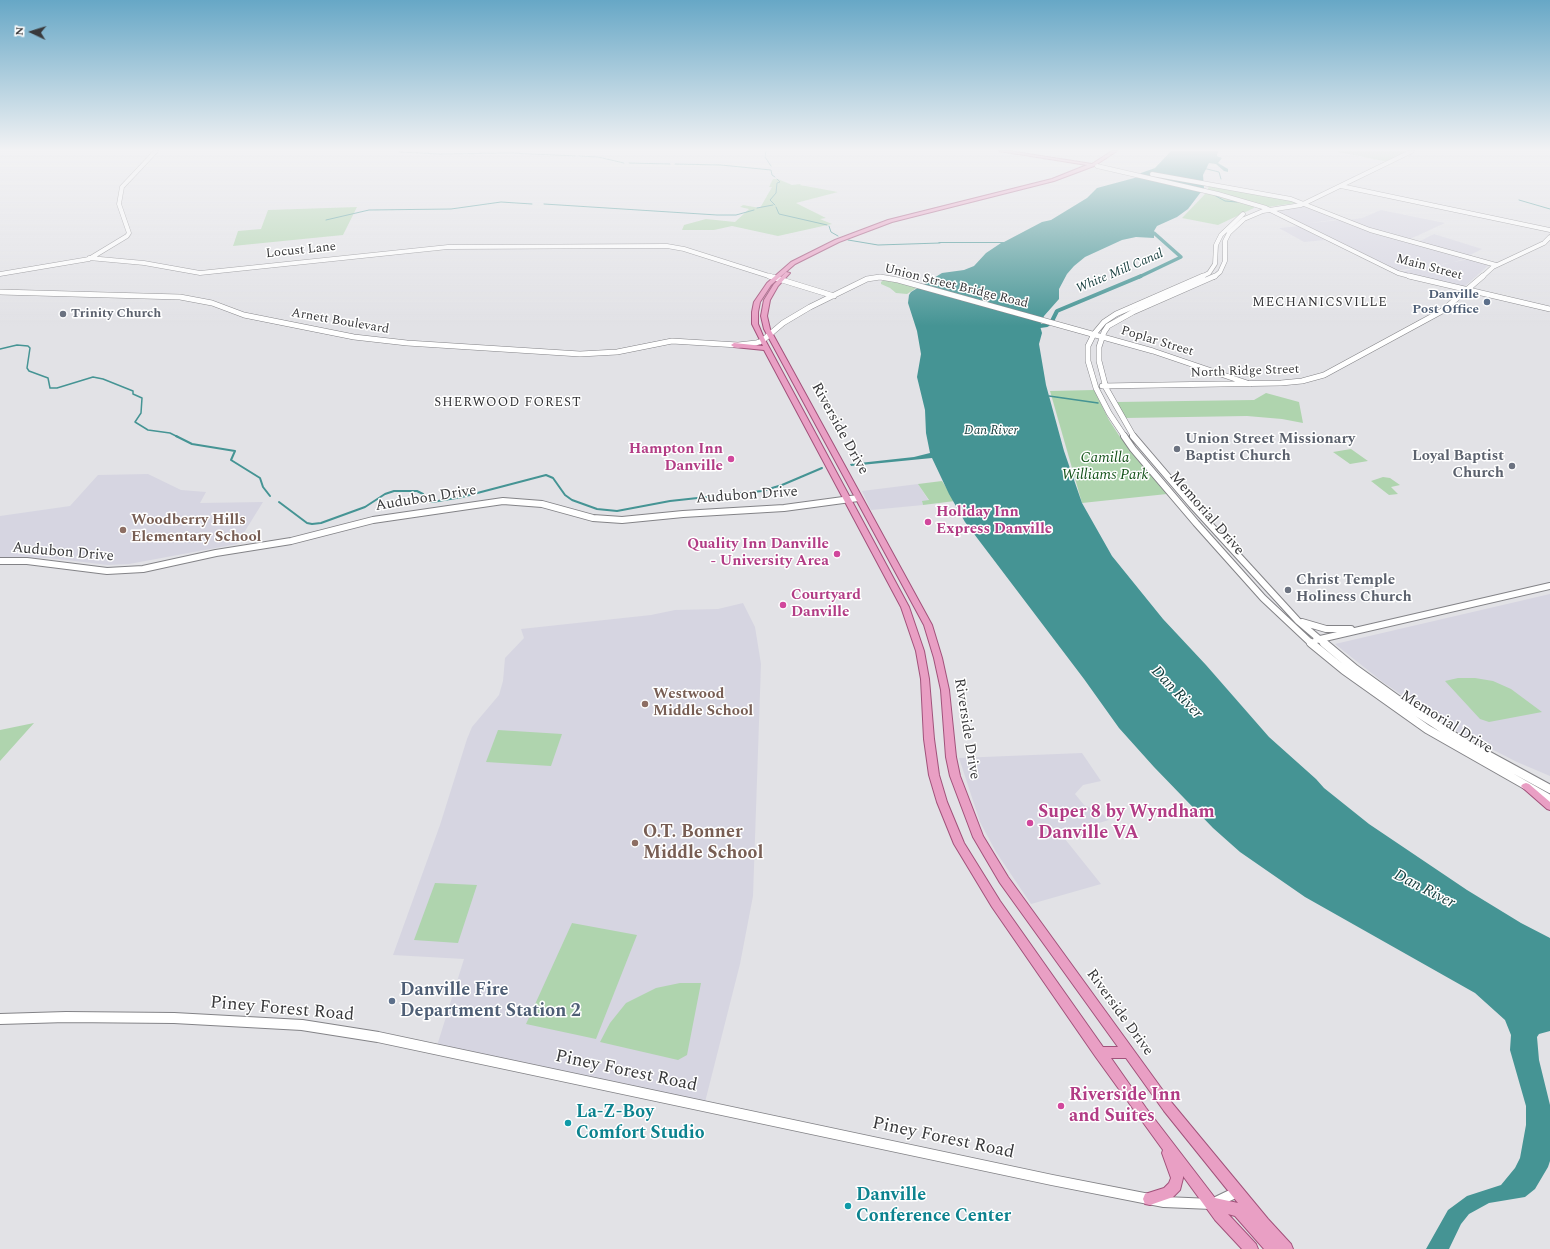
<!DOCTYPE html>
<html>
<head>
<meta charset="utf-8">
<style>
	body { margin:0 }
	#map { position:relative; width:1550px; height:1249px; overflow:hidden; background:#e2e2e6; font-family:Spectral,serif }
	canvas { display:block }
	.north { position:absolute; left:12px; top:12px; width:40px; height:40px; -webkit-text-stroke:3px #fff; paint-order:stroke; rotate:274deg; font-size:11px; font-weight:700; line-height:16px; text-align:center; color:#39393b }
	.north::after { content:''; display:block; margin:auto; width:14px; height:18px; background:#39393b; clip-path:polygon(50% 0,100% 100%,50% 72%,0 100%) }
</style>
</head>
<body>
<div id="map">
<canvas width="1550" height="1249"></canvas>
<div class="north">N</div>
</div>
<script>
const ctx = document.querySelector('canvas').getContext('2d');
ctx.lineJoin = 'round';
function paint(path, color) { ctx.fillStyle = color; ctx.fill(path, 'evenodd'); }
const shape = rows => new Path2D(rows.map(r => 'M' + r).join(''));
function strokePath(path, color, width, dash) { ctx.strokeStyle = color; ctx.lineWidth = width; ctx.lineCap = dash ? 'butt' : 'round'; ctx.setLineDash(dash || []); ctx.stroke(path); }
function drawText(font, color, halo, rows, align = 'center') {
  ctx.font = font + ' Spectral,serif'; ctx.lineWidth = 3; ctx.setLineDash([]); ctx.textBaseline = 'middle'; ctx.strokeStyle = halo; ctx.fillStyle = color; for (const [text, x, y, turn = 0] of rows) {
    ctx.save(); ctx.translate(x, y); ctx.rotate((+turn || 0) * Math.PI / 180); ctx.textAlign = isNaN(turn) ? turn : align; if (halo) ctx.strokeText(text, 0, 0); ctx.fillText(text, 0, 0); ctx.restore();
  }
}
const built = shape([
	[1306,204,1341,219,1301,224,1272,210],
	[1381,210,1445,223,1408,240,1372,230,1348,220,1362,218],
	[1340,220,1370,230,1469,258,1445,264,1393,271,1300,224],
	[1299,226,1308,231,1325,240,1304,242,1279,228],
	[1434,234,1482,249,1468,256,1418,242],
	[1470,259,1490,264,1464,287,1399,272],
	[148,474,181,490,206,492,200,503,263,502,237,544,129,564,108,565,49,558,0,557,0,516,70,506,98,475],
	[918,484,929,501,922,502,923,505,871,510,862,491],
	[1550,594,1550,776,1517,762,1458,732,1384,683,1335,644],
	[743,603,755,627,761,664,753,896,740,964,704,1106,436,1049,464,959,393,955,440,825,467,739,472,727,499,695,503,681,505,658,524,638,521,629,651,615,675,610,718,609],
	[1082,753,1101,781,1083,785,1075,794,1084,805,1101,813,1109,820,1061,834,1101,884,1031,904,996,852,980,822,959,758]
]);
const green = shape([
	[1334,151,1409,151,1388,162],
	[773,179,778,179,792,185,801,184,800,185,838,192,796,203,826,218,820,219,832,224,778,236,732,226,714,230,682,230,684,225,706,219,735,222,749,209,740,207,743,205,760,208,772,187,769,187],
	[1209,186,1286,199,1296,203,1268,207,1207,191],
	[1206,193,1254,206,1254,208,1218,225,1182,218],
	[357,207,343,235,233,246,238,231,261,229,268,210],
	[885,279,918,287,907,294,896,293,890,288,881,284,881,282],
	[1094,390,1109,420,1120,437,1167,494,1082,503,1050,391],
	[1266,393,1299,402,1303,423,1282,419,1247,416,1125,418,1117,402,1254,400],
	[1351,449,1368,461,1350,464,1333,452],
	[1383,477,1390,478,1400,485,1391,487,1398,494,1389,495,1371,481],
	[942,481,955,501,923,505,922,501,929,500,918,484],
	[1458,678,1475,678,1493,681,1511,689,1542,712,1489,722,1480,719,1445,681],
	[34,723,0,761,0,730],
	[498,730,562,734,551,766,486,762],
	[435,883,477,885,458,943,414,940],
	[572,923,637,935,596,1039,526,1024],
	[680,983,701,983,687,1055,678,1060,600,1042,610,1023,626,1003,656,988]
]);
const water = shape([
	[1171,151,1218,151,1217,156,1222,158,1218,163,1228,169,1228,172,1224,171,1216,164,1209,163,1203,175,1204,188,1188,209,1177,217,1157,226,1154,231,1154,238,1136,237,1122,240,1085,257,1074,266,1067,274,1059,289,1059,299,1044,316,1040,326,1042,333,1039,344,1046,385,1064,451,1082,503,1112,556,1163,619,1206,665,1269,737,1316,779,1324,788,1369,824,1467,890,1521,923,1550,938,1550,1031,1539,1034,1537,1037,1539,1060,1550,1105,1550,1161,1548,1167,1535,1189,1525,1197,1489,1203,1469,1214,1461,1224,1449,1249,1426,1249,1448,1210,1467,1196,1501,1185,1515,1168,1520,1158,1526,1125,1526,1106,1510,1050,1511,1035,1505,1020,1475,993,1305,897,1240,852,1213,828,1154,767,1119,728,1084,679,965,522,949,494,932,458,851,466,850,464,914,457,930,453,926,433,925,410,917,377,921,354,917,331,908,303,909,295,911,292,942,273,964,270,974,266,986,253,1001,243,938,243,939,242,1004,242,1042,222,1051,220,1087,198,1097,188,1138,177,1141,173,1155,168]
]);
const streamFar2 = shape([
	[766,151,765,157,771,166],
	[399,152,440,154,510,153,576,156],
	[579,156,598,157,624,163],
	[629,163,670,164],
	[675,164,721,165,771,170,772,175,775,177],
	[1203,168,1219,172,1221,179],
	[1214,195,1225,201,1237,202],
	[1519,200,1550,209],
	[544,204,717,215,736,215,754,210],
	[775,205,770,200,776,193,777,183,780,182,777,179],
	[776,207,779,214,827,225],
	[757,208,773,205],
	[326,220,369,210,451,209,501,202,532,204],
	[829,226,831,232,838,236],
	[848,240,878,245,940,243]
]);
const streamFar1 = shape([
	[0,349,17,345,28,346,30,348,27,368,29,371,48,378,50,388,57,388,93,377,103,379,133,391,133,394,142,398,141,413,135,422,148,430,170,433,178,437],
	[1049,396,1098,403]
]);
const stream = shape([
	[176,436,192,444,235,451,231,460,260,478,263,487,270,496],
	[279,502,307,523,312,524,321,523,365,507,385,494,394,491,417,491,423,494,427,501,432,502,462,497,546,475,553,478,565,495,572,500,597,509,617,511,670,501,762,491,782,485,822,468]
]);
const canalFar1 = shape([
	[1139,277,1181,257,1154,233]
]);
const canal = shape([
	[1040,326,1047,325,1052,321,1057,311,1141,276]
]);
const secondaryFar4 = shape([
	[1097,166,1218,194,1266,208,1398,273,1413,277],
	[1152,174,1291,199,1370,230,1496,265],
	[1341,186,1550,230],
	[89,258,144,263,200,273,448,247,667,246,684,249,772,277],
	[0,274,89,259,127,236,129,233,119,204,122,187,156,151],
	[1201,277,1209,273,1215,264,1216,245,1221,235,1243,214],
	[1214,277,1220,272,1225,261,1225,241,1229,233,1244,219,1263,211,1301,205,1412,151],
	[1482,277,1493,267,1544,243,1550,237]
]);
const secondaryFar3 = shape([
	[769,276,834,296],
	[1409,276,1550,309],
	[0,292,180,297,212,303,244,315,354,337,407,343,580,354,617,352,672,341,738,345,756,343,762,341,783,323,810,307,867,279,880,277,898,280,1153,351,1250,384],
	[1102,386,1281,383,1302,381,1324,375,1442,311,1483,276],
	[1125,437,1109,413,1096,388,1088,361,1088,346,1094,334,1104,322,1116,314,1203,276],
	[1134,437,1106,388,1099,361,1099,347,1104,332,1108,326,1133,312,1215,276]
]);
const secondaryFar2 = shape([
	[1124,436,1133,449,1196,523,1263,598,1312,644],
	[1133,436,1192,505,1298,621,1325,644],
	[0,561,27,561,107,571,143,569,216,553,291,541,373,520,503,501,542,504,593,518,622,520,683,514,784,508,858,498],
	[1302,622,1326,629,1351,629],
	[1316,640,1550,586]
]);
const secondaryFar1 = shape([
	[1311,643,1344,670,1427,729,1550,799],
	[1324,643,1355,669,1398,700,1460,740,1550,789]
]);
const secondary = shape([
	[0,1019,66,1017,174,1018,302,1025,378,1037,1052,1180,1164,1202,1212,1204,1237,1192]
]);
const primary = shape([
	[999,151,1009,151,1092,164,1112,151,1117,151,1094,166,1054,181,892,222,839,242,795,264,771,285,760,302,758,312,758,324,763,336,909,607,924,651,929,679,934,739,939,775,947,802,964,843,1000,901,1103,1047,1118,1047,1000,883,973,837,950,776,946,757,941,690,934,658,924,625,764,329,761,316,764,300,774,284,786,272,790,273,778,286,770,300,767,316,770,329,932,625,942,658,949,690,956,757,960,776,983,836,1008,877,1172,1103,1268,1219,1291,1244,1293,1249,1264,1249,1235,1216,1228,1214,1256,1244,1258,1249,1242,1249,1215,1220,1183,1176,1183,1178,1180,1190,1173,1197,1150,1205,1145,1204,1143,1199,1145,1194,1164,1188,1169,1183,1171,1178,1162,1153,1163,1150,1095,1056,992,907,954,844,937,802,929,775,924,739,921,679,916,651,901,607,764,350,734,347,731,345,734,343,763,346,752,324,752,312,754,302,767,283,791,262,835,240,888,220,1052,179,1087,165,999,151],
	[1111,1058,1126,1058,1164,1111,1238,1203,1215,1198,1146,1108,1111,1058],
	[1526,783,1529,784,1550,802,1550,810,1547,809,1523,788,1521,786,1523,784,1526,783]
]);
const markers = [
	[1487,302,4,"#5c6f8a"],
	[63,314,4,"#6b7280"],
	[1177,449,4,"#6b7280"],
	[731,459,4,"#d1479c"],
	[1512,466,4,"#6b7280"],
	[928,522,4,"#d1479c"],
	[123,530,4,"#8d6e63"],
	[837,554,4,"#d1479c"],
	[1288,590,4,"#6b7280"],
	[783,605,4,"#d1479c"],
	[645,704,4,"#8d6e63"],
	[1030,823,4,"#d1479c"],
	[635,843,4,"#8d6e63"],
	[392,1001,4,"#5c6f8a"],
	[1061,1106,4,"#d1479c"],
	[568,1123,4,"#0f9aa8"],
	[848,1206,4,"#0f9aa8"]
];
const farStreetnames = [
	["Locust Lane",301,251,-6],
	["Main Street",1429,268,15],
	["Union Street Bridge Road",956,287,14],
	["Arnett Boulevard",340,322,10],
	["Poplar Street",1157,342,17],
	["North Ridge Street",1245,372,-2]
];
const farWaternames = [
	["White Mill Canal",1120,272,-23],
	["Dan River",991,431]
];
const farServicenames = [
	["Danville",1479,295],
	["Post Office",1479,310]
];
const farNeighbourhoodnames = [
	["MECHANICSVILLE",1320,303],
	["SHERWOOD FOREST",508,403]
];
const farWorshipnames = [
	["Trinity Church",71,314]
];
const streetNames = [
	["Riverside Drive",839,429,61],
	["Audubon Drive",747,496,-4],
	["Audubon Drive",426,499,-9],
	["Memorial Drive",1206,514,49],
	["Audubon Drive",63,553,5],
	["Memorial Drive",1446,723,32],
	["Riverside Drive",966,729,81],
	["Riverside Drive",1119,1013,54]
];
const worshipNames = [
	["Union Street Missionary",1185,440],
	["Baptist Church",1185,457],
	["Loyal Baptist",1504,457,"right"],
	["Church",1504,474,"right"],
	["Christ Temple",1296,581],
	["Holiness Church",1296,598]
];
const hotelNames = [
	["Hampton Inn",723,450],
	["Danville",723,467],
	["Holiday Inn",936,513,"left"],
	["Express Danville",936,530,"left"],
	["Quality Inn Danville",829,545],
	["- University Area",829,562],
	["Courtyard",791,596,"left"],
	["Danville",791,613,"left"]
];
const parkNames = [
	["Camilla",1105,459],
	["Williams Park",1105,476]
];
const educationNames = [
	["Woodberry Hills",131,521],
	["Elementary School",131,538],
	["Westwood",653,695],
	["Middle School",653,712]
];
const waterNames = [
	["Dan River",1176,693,46],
	["Dan River",1424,890,27]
];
const nearHotelnames = [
	["Super 8 by Wyndham",1038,813],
	["Danville VA",1038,834],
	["Riverside Inn",1069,1096],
	["and Suites",1069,1117]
];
const nearEducationnames = [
	["O.T. Bonner",643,833],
	["Middle School",643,854]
];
const nearServicenames = [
	["Danville Fire",400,991],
	["Department Station 2",400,1012]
];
const nearStreetnames = [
	["Piney Forest Road",282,1010,5],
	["Piney Forest Road",626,1072,12],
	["Piney Forest Road",943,1139,12]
];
const nearCulturenames = [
	["La-Z-Boy",576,1113],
	["Comfort Studio",576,1134],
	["Danville",856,1196],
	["Conference Center",856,1217]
];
paint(built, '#d6d5e1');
paint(green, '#afd4ae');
paint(water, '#459494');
strokePath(streamFar2, '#459494', 1);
strokePath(streamFar1, '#459494', 1.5);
strokePath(stream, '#459494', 2);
strokePath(canalFar1, '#459494', 3.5);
strokePath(canal, '#459494', 4);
strokePath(secondaryFar4, '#838387', 5);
strokePath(secondaryFar3, '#838387', 6);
strokePath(secondaryFar2, '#838387', 8);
strokePath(secondaryFar1, '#838387', 10);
strokePath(secondary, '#838387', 12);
strokePath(primary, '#a2527b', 2);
strokePath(secondaryFar4, '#fff', 4);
strokePath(secondaryFar3, '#fff', 5);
strokePath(secondaryFar2, '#fff', 6);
strokePath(secondaryFar1, '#fff', 8);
strokePath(secondary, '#fff', 10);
paint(primary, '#e99fc4');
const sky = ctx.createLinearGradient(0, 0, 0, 326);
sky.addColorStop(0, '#67a7c6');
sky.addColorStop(0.46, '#f2f2f4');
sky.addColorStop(1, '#f2f2f400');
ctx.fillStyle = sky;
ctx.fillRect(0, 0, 1550, 326);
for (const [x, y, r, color] of markers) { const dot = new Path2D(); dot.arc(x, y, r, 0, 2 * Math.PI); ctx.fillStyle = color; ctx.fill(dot); strokePath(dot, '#fff', 1.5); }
drawText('13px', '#39393b', '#fff', farStreetnames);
drawText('italic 13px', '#143b3b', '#fff', farWaternames);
drawText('bold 13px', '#4e5e75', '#fff', farServicenames, 'right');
ctx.letterSpacing = '1px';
drawText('13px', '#333336', '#fff', farNeighbourhoodnames);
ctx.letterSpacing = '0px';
drawText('bold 13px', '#5b616d', '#fff', farWorshipnames, 'left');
drawText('15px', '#39393b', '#fff', streetNames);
drawText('bold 15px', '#5b616d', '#fff', worshipNames, 'left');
drawText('bold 15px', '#b23c85', '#fff', hotelNames, 'right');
drawText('italic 15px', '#145219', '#fff', parkNames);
drawText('bold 15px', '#785e54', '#fff', educationNames, 'left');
drawText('italic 16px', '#143b3b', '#fff', waterNames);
drawText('bold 18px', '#b23c85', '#fff', nearHotelnames, 'left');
drawText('bold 18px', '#785e54', '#fff', nearEducationnames, 'left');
drawText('bold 18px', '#4e5e75', '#fff', nearServicenames, 'left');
drawText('18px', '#39393b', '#fff', nearStreetnames);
drawText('bold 18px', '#0d838f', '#fff', nearCulturenames, 'left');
</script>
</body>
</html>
